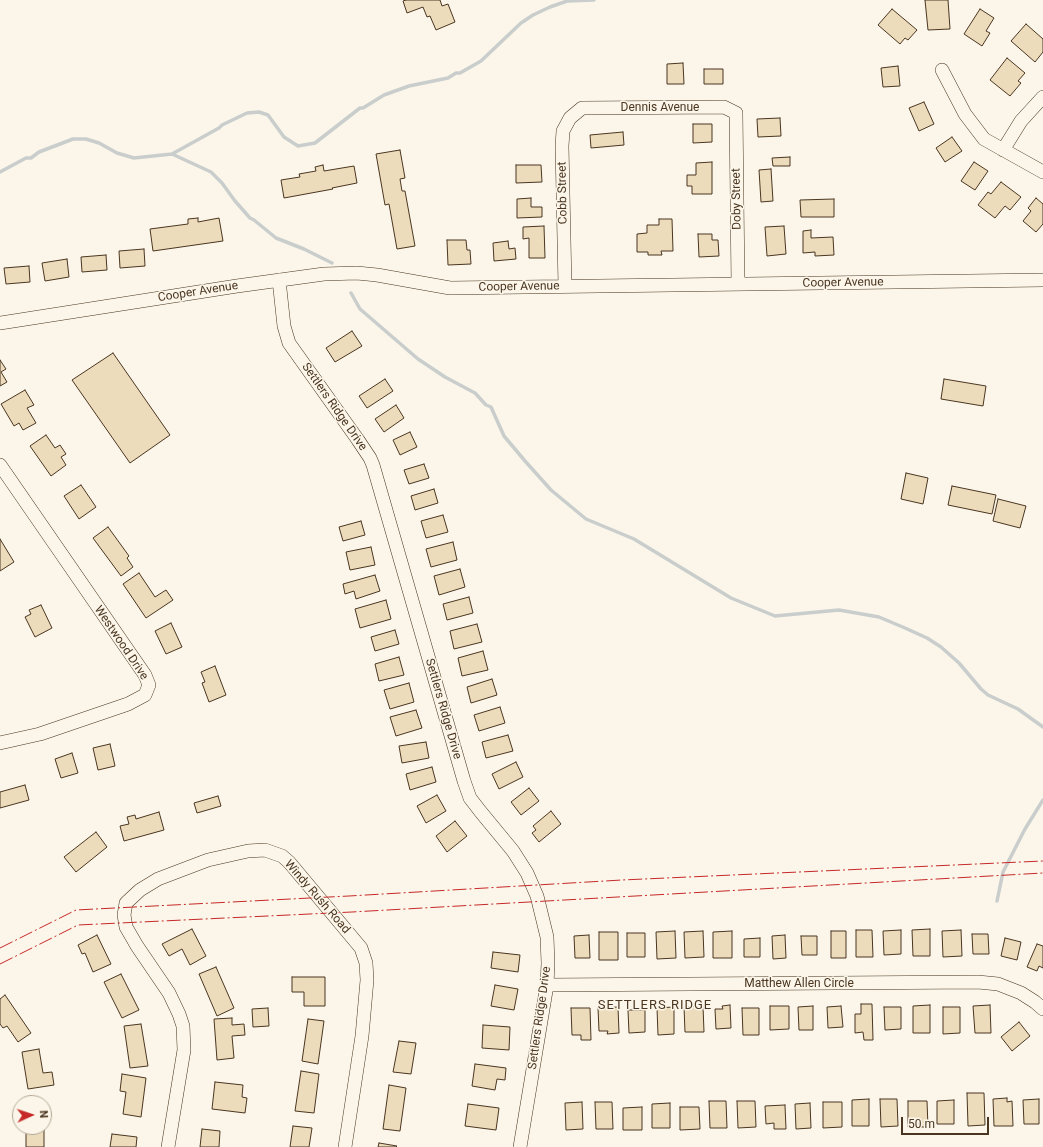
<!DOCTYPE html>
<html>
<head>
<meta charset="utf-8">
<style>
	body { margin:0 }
	#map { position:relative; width:1043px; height:1147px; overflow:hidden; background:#fbf6e9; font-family:Roboto,sans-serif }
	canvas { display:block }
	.north { position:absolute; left:12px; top:1095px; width:40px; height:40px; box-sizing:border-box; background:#fbf6e9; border:1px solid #b4a999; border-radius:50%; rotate:87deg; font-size:11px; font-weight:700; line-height:16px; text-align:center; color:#4a3520 }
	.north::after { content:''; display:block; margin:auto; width:14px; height:18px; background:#c62828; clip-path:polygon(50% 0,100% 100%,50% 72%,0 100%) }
	.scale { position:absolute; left:901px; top:1117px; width:88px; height:18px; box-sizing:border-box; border:2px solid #4a3520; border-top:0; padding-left:5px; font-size:12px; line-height:14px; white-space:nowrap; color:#4a3520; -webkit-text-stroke:3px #fbf6e9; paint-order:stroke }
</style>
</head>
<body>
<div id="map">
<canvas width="1043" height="1147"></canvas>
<div class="north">N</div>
<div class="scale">50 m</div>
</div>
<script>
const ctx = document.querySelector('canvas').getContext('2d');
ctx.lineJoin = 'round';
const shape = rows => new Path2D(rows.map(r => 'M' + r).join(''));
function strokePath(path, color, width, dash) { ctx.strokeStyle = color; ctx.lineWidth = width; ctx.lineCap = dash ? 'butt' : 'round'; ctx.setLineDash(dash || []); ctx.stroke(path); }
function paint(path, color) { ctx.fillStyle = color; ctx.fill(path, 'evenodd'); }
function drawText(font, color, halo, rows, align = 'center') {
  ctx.font = font + ' Roboto,sans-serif'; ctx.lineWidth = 3; ctx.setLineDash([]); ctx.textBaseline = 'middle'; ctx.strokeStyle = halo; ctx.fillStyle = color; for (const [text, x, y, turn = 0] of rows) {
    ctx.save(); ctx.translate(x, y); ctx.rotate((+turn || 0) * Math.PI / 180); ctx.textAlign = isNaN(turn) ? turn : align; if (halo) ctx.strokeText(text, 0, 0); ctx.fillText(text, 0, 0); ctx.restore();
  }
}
const stream = shape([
	[172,154,211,172,222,183,235,201,250,218,254,220,276,238,304,249,332,263],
	[0,172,26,158,31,158,39,152,73,139,86,139,99,143,117,153,134,158,172,154,219,128,222,125,247,113,259,112,268,115,284,137,298,146,315,143,360,108,363,108,384,95,409,86,448,78,456,73,460,73,481,61,521,23,533,15,550,7,567,1,594,0],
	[351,293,360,309,418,359,445,377,475,393,486,405,491,407,504,436,525,461,551,490,586,519,634,539,731,598,775,616,839,610,879,617,905,628,927,638,941,647,959,663,981,689,988,695,1018,709,1043,727],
	[997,901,1003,872,1025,829,1043,800]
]);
const building = shape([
	[406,0,440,0,442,6,448,4,455,22,436,30,430,16,427,17,423,7,407,13,403,1,406,0],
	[925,0,948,0,950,29,928,30,925,0],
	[892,9,917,30,908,40,905,38,900,44,878,25,892,9],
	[980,9,994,18,986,31,990,33,982,46,964,34,980,9],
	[1026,24,1043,39,1043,52,1035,62,1011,41,1026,24],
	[1007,58,1025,73,1018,81,1021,83,1010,96,990,80,1007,58],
	[683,63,684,84,667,84,667,64,683,63],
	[898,66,900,86,883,87,881,68,898,66],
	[704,69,723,69,723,84,704,84,704,69],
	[924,102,934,124,919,131,909,108,924,102],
	[780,118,781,136,758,137,757,119,780,118],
	[693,124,712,124,712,142,693,143,693,124],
	[623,132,624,145,591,148,590,135,623,132],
	[952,137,962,151,945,162,936,148,952,137],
	[400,150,405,178,400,179,402,191,405,191,415,246,397,249,389,204,385,205,376,154,400,150],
	[790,157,790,166,773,166,772,158,790,157],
	[712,162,712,194,692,194,692,186,687,186,687,175,696,175,696,163,712,162],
	[974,162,988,171,975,190,961,181,974,162],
	[323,165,324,171,354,166,357,183,332,188,333,189,284,198,281,180,300,177,299,174,316,171,315,167,323,165],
	[516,165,541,165,542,182,516,183,516,165],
	[771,169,773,201,761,202,759,170,771,169],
	[1001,182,1021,197,1010,210,1005,206,995,218,978,205,988,192,991,194,1001,182],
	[531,198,531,207,542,207,542,217,517,218,517,199,531,198],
	[1036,198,1043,204,1043,224,1036,232,1023,221,1031,211,1028,208,1036,198],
	[834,199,834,217,801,217,800,200,834,199],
	[198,218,198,222,219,218,223,241,153,251,150,229,188,224,188,219,198,218],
	[659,219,672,219,673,251,661,251,662,255,648,255,648,252,637,252,637,234,647,233,647,225,659,225,659,219],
	[544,226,545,258,529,258,529,238,523,239,523,227,544,226],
	[784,226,786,254,767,256,765,227,784,226],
	[811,230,811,238,833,237,834,255,815,256,815,252,803,253,803,231,811,230],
	[698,234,712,234,712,240,718,240,719,256,699,257,698,234],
	[447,240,466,240,467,250,470,250,471,264,448,265,447,240],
	[508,241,509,249,515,248,516,259,494,261,493,243,508,241],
	[144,249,145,266,120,268,119,251,144,249],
	[106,255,107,270,82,272,81,257,106,255],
	[67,259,69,277,45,281,42,263,67,259],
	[29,266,30,282,6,284,4,268,29,266],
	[352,331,362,346,335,362,326,348,352,331],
	[113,353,170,435,130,463,72,380,113,353],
	[0,360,6,369,1,372,7,382,0,386,0,360],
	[385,379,393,391,367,408,359,396,385,379],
	[944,379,986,386,983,406,941,399,944,379],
	[25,390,34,405,27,408,36,423,23,430,19,423,14,426,1,404,25,390],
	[396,405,404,418,384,432,375,419,396,405],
	[410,432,417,447,400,455,393,440,410,432],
	[46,435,55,448,60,445,66,454,61,457,66,465,51,476,30,446,46,435],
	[424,464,429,478,409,484,404,470,424,464],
	[906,473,928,478,923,504,901,499,906,473],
	[81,485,96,507,79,519,64,496,81,485],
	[952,486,996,495,992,514,948,505,952,486],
	[434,489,438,503,415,510,411,496,434,489],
	[998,499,1026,506,1020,528,993,521,998,499],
	[443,515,448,532,426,538,421,521,443,515],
	[361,521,365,535,343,541,339,527,361,521],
	[108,527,129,556,127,558,133,567,121,576,93,538,108,527],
	[0,539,14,562,0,571,0,539],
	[453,542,457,560,431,567,426,549,453,542],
	[371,547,375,565,350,570,346,552,371,547],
	[460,569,465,587,439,595,434,576,460,569],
	[139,573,155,597,166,590,173,600,146,618,123,584,139,573],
	[375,575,380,591,356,599,354,591,345,594,343,584,375,575],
	[469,597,473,613,447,620,443,604,469,597],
	[386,600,391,619,360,628,355,609,386,600],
	[41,605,52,628,35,637,25,617,31,614,29,610,41,605],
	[171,623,182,647,166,654,155,631,171,623],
	[477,624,482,642,454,649,450,631,477,624],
	[395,630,399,644,375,651,371,637,395,630],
	[483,651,488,670,462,676,458,658,483,651],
	[399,657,404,675,379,681,375,664,399,657],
	[215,666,226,695,209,702,202,683,205,682,201,672,215,666],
	[492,679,497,695,471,703,467,687,492,679],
	[409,683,414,702,390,709,384,690,409,683],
	[500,707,505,723,479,731,474,715,500,707],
	[416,710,422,728,396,736,390,717,416,710],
	[508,735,513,751,486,758,482,742,508,735],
	[426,742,429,758,402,763,399,746,426,742],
	[110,744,115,766,98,770,93,748,110,744],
	[72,753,78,773,61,778,55,759,72,753],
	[516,762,523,777,499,789,492,774,516,762],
	[432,767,436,782,410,790,406,774,432,767],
	[25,785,29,800,0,808,0,792,25,785],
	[529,788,539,801,521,815,511,802,529,788],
	[437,795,446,811,426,823,417,806,437,795],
	[218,796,221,806,197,813,194,803,218,796],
	[551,811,561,824,539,842,532,833,536,830,533,826,551,811],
	[159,812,164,830,124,841,120,826,129,824,127,817,135,815,136,819,159,812],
	[455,821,467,836,447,852,436,836,455,821],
	[96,832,107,847,76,872,64,857,96,832],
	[192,929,206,956,190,965,182,949,169,956,162,944,192,929],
	[930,929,930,956,913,956,912,930,930,929],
	[856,930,872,930,873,957,856,957,856,930],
	[901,930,901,954,884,955,883,931,901,930],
	[961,930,962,956,943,957,942,931,961,930],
	[675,931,676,958,657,959,656,932,675,931],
	[703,931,704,957,685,958,684,932,703,931],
	[732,931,732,958,713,958,713,932,732,931],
	[831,931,846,931,846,958,831,958,831,931],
	[599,932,618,932,618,960,599,960,599,932],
	[627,933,645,933,645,957,627,957,627,933],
	[972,934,988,934,989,954,973,954,972,934],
	[97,935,111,964,93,972,85,953,82,954,78,945,97,935],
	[589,935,590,958,575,958,574,936,589,935],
	[785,935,786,958,773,959,772,936,785,935],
	[801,936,817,936,817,955,802,955,801,936],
	[760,938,760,957,744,957,744,939,760,938],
	[1005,938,1021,942,1017,960,1001,956,1005,938],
	[1037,944,1043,946,1043,968,1039,966,1037,971,1027,967,1037,944],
	[493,952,520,955,518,972,491,968,493,952],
	[216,967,234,1008,217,1016,199,974,216,967],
	[121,974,139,1010,122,1018,104,982,121,974],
	[292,977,325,977,325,1006,304,1006,304,992,292,992,292,977],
	[495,985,518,989,514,1010,491,1006,495,985],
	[5,995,31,1033,18,1042,7,1026,3,1028,0,1024,0,999,5,995],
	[861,1004,872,1004,873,1040,864,1040,863,1032,855,1033,855,1014,861,1014,861,1004],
	[730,1005,731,1028,716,1029,715,1009,723,1009,722,1006,730,1005],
	[930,1005,930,1033,913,1033,913,1006,930,1005],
	[990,1005,991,1033,975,1033,973,1006,990,1005],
	[703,1006,704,1032,685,1032,684,1007,703,1006],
	[770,1006,789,1006,789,1029,770,1030,770,1006],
	[813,1006,813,1030,799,1030,798,1007,813,1006],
	[841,1006,843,1027,828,1028,827,1007,841,1006],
	[618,1007,619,1033,607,1034,608,1031,599,1031,598,1008,618,1007],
	[674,1007,674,1034,658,1035,657,1008,674,1007],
	[884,1007,901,1007,901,1029,885,1030,884,1007],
	[943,1007,960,1007,960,1033,943,1034,943,1007],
	[268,1008,269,1026,253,1027,252,1009,268,1008],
	[571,1008,590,1008,591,1040,581,1040,581,1035,572,1035,571,1008],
	[742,1008,759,1008,759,1035,743,1035,742,1008],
	[628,1010,645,1010,645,1032,629,1033,628,1010],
	[232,1018,232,1025,244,1024,245,1035,232,1036,234,1058,217,1060,214,1019,232,1018],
	[308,1019,324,1021,318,1064,302,1061,308,1019],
	[1019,1022,1030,1036,1012,1051,1001,1037,1019,1022],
	[141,1024,148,1066,130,1068,124,1026,141,1024],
	[483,1025,510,1027,509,1050,482,1048,483,1025],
	[399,1041,416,1043,411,1074,393,1072,399,1041],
	[39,1049,43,1073,52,1072,54,1085,28,1089,22,1052,39,1049],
	[475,1064,506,1068,505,1080,497,1079,495,1090,472,1086,475,1064],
	[301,1071,319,1074,314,1113,295,1111,301,1071],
	[122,1074,146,1078,141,1117,123,1114,126,1092,120,1091,122,1074],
	[215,1082,243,1085,242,1097,247,1098,245,1113,212,1109,215,1082],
	[389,1085,406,1088,400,1131,383,1129,389,1085],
	[967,1093,984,1093,985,1125,968,1126,967,1093],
	[1007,1098,1007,1102,1012,1101,1013,1126,994,1126,993,1099,1007,1098],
	[869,1099,869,1126,852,1126,852,1100,869,1099],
	[880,1099,897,1099,898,1126,881,1127,880,1099],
	[1039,1099,1039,1124,1024,1124,1023,1100,1039,1099],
	[954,1100,954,1124,937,1124,937,1101,954,1100],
	[709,1101,726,1101,727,1128,710,1128,709,1101],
	[737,1101,755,1101,756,1127,738,1128,737,1101],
	[908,1101,927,1101,928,1127,908,1127,908,1101],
	[582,1102,583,1129,566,1130,565,1103,582,1102],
	[595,1102,612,1102,613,1129,596,1129,595,1102],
	[823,1102,842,1102,842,1127,823,1128,823,1102],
	[670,1103,670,1128,652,1128,652,1104,670,1103],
	[810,1103,811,1128,796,1129,795,1104,810,1103],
	[468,1104,499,1108,496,1130,465,1126,468,1104],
	[785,1105,786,1129,774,1129,774,1123,766,1124,765,1106,785,1105],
	[642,1107,642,1130,623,1130,623,1108,642,1107],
	[680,1107,699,1107,700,1129,680,1130,680,1107],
	[44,1119,44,1147,26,1147,26,1127,44,1127,44,1119],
	[293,1126,312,1128,309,1147,290,1147,293,1126],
	[202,1129,220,1131,219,1147,200,1147,202,1129],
	[112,1134,137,1137,136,1147,110,1147,112,1134],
	[379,1143,397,1146,396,1147,378,1147,379,1143]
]);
const minor = shape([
	[942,70,965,114,984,139,1043,172],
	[1003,150,1021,121,1043,97],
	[279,280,284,326,289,343,358,440,370,458,373,465,464,781,470,798,480,811,513,851,527,873,537,896,547,937,548,963,547,985,520,1147],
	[565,286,562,146,563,131,570,118,582,108,724,107,736,113,738,284],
	[0,323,237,286,324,274,357,273,377,275,450,288,1043,280],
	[0,465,145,675,149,685,145,695,128,704,40,734,0,743],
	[547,985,978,982,998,984,1021,993,1035,1002,1043,1009],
	[168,1147,184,1050,183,1026,179,1014,169,993,137,946,126,927,124,915,126,903,140,890,158,879,208,860,248,851,265,850,282,856,289,862,361,948,366,963,367,980,362,1036,345,1147]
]);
const power = shape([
	[0,948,76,910,349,896,622,880,1043,861],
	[0,964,78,925,352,912,1043,873]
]);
const streetNames = [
	["Dennis Avenue",660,108],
	["Cobb Street",563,193,-91],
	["Doby Street",737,199,-91],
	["Cooper Avenue",843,283,-1],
	["Cooper Avenue",519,287,-1],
	["Cooper Avenue",198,292,-9],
	["Settlers Ridge Drive",334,407,55],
	["Westwood Drive",121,643,56],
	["Settlers Ridge Drive",443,709,74],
	["Windy Rush Road",317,897,49],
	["Matthew Allen Circle",799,984],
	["Settlers Ridge Drive",540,1018,-82]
];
const neighbourhoodNames = [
	["SETTLERS RIDGE",655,1006]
];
strokePath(stream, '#c9cecd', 3.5);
paint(building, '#ecdcbc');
strokePath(building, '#4a3520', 1);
strokePath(minor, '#4a3520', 14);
strokePath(minor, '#fbf6e9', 13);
strokePath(power, '#c62828', 1, [14, 3, 2, 3]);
drawText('12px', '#4a3520', '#fbf6e9', streetNames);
ctx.letterSpacing = '1px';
drawText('13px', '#4a3520', '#fbf6e9', neighbourhoodNames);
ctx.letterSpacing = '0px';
</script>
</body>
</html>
